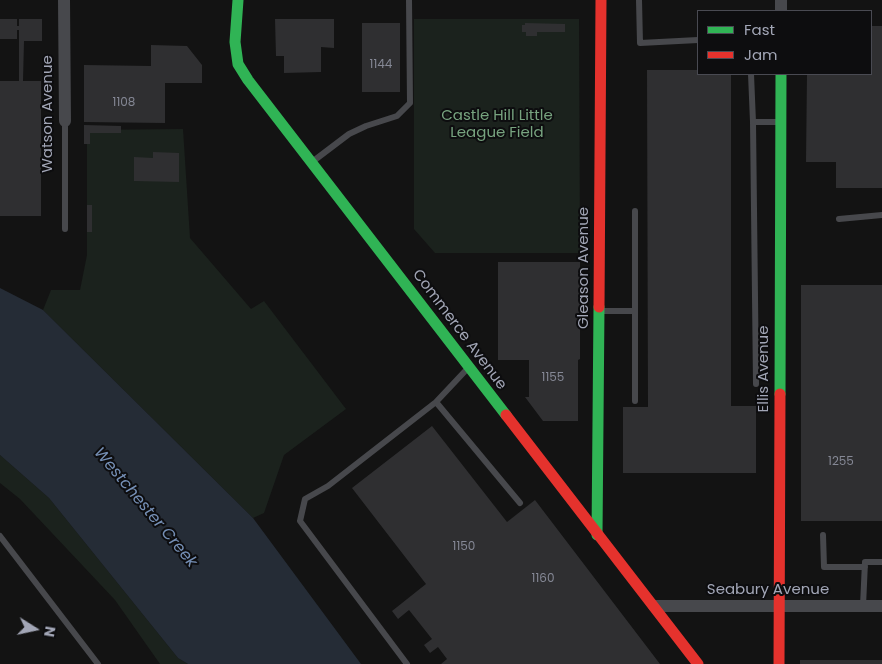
<!DOCTYPE html>
<html>
<head>
<meta charset="utf-8">
<style>
	body { margin:0 }
	#map { position:relative; width:882px; height:664px; overflow:hidden; background:#131313; font-family:Poppins,sans-serif }
	canvas { display:block }
	.legend { position:absolute; left:697px; top:10px; width:175px; height:65px; box-sizing:border-box; background:#0d0d0f; border:1px solid #494a52; margin:0; padding:6px 9px; list-style:none; font-size:15px; color:#a2a6b6 }
	.legend li { display:flex; align-items:center; gap:10px; height:25px }
	.legend b { width:25px; border:1px solid #494a52 }
	.north { position:absolute; left:10px; top:604px; width:50px; height:50px; -webkit-text-stroke:4px #0d0d0f; paint-order:stroke; rotate:100deg; font-size:14px; font-weight:700; line-height:20px; text-align:center; color:#a2a6b6 }
	.north::after { content:''; display:block; margin:auto; width:18px; height:22px; background:#a2a6b6; clip-path:polygon(50% 0,100% 100%,50% 72%,0 100%) }
</style>
</head>
<body>
<div id="map">
<canvas width="882" height="664"></canvas>
<ul class="legend">
<li><b style="height:6px;background:#30b455"></b>Fast</li>
<li><b style="height:6px;background:#e5322d"></b>Jam</li>
</ul>
<div class="north">N</div>
</div>
<script>
const ctx = document.querySelector('canvas').getContext('2d');
ctx.lineJoin = 'round';
function paint(path, color) { ctx.fillStyle = color; ctx.fill(path, 'evenodd'); }
const shape = rows => new Path2D(rows.map(r => 'M' + r).join(''));
function strokePath(path, color, width, dash) { ctx.strokeStyle = color; ctx.lineWidth = width; ctx.lineCap = dash ? 'butt' : 'round'; ctx.setLineDash(dash || []); ctx.stroke(path); }
function drawText(font, color, halo, rows, align = 'center') {
  ctx.font = font + ' Poppins,sans-serif'; ctx.lineWidth = 4; ctx.setLineDash([]); ctx.textBaseline = 'middle'; ctx.strokeStyle = halo; ctx.fillStyle = color; for (const [text, x, y, turn = 0] of rows) {
    ctx.save(); ctx.translate(x, y); ctx.rotate((+turn || 0) * Math.PI / 180); ctx.textAlign = isNaN(turn) ? turn : align; if (halo) ctx.strokeText(text, 0, 0); ctx.fillText(text, 0, 0); ctx.restore();
  }
}
const green = shape([
	[414,19,579,19,580,253,435,253,414,229],
	[183,129,190,238,251,309,264,301,346,409,284,455,264,513,253,518,43,310,51,290,80,290,87,255,87,130],
	[0,455,49,498,178,658,188,664,160,664,115,600,20,499,0,483]
]);
const water = shape([
	[0,288,43,310,253,518,361,664,188,664,178,658,49,498,0,455]
]);
const building = shape([
	[0,19,17,19,17,26,19,26,19,19,42,19,42,41,24,41,23,81,41,81,41,216,0,216,0,81,19,81,19,30,17,30,17,39,0,39],
	[275,19,334,19,334,48,321,47,321,72,284,73,284,56,276,56],
	[362,23,400,23,400,92,362,92],
	[525,23,565,24,565,32,537,32,537,36,526,36,526,32,522,32,522,25,525,25],
	[871,26,882,26,882,188,836,188,836,162,806,162,807,74,871,74],
	[151,45,187,46,202,65,202,83,165,83,165,123,84,122,84,65,151,66],
	[647,70,698,70,698,74,731,74,731,406,756,406,756,473,623,473,623,407,648,407],
	[84,125,121,126,121,133,90,133,90,144,84,144],
	[153,152,179,153,179,182,134,181,134,157,153,158],
	[87,205,92,205,92,232,87,232],
	[498,262,580,262,580,359,578,360,578,421,543,421,525,397,529,397,529,360,498,360],
	[801,285,882,285,882,521,801,521],
	[432,426,507,522,535,500,660,664,441,664,447,659,438,647,430,653,424,645,432,639,409,610,398,619,392,611,426,584,352,488],
	[800,660,882,660,882,664,800,664]
]);
const lane = shape([
	[639,0,640,43,698,40],
	[751,74,753,122,779,122],
	[753,122,756,384],
	[312,162,349,134,366,126,397,116,410,103,409,0],
	[635,211,635,401],
	[839,219,882,215],
	[65,229,65,121],
	[601,311,635,311],
	[436,402,520,503],
	[823,535,824,567,865,567],
	[0,536,98,664],
	[863,606,865,562,882,562],
	[407,664,300,521,305,499,328,486,436,402,468,368]
]);
const street = shape([
	[64,0,65,121],
	[781,0,781,11],
	[654,606,882,606]
]);
const fast = shape([
	[238,0,235,42,238,64,248,80,506,415],
	[780,394,781,74],
	[597,535,599,307]
]);
const jam = shape([
	[599,307,601,0],
	[506,415,698,664],
	[779,664,780,394]
]);
const numberNames = [
	["1144",381,65],
	["1108",124,103],
	["1155",553,378],
	["1255",841,462],
	["1150",464,547],
	["1160",543,579]
];
const streetNames = [
	["Watson Avenue",48,114,-90],
	["Gleason Avenue",584,268,-90],
	["Commerce Avenue",459,330,53],
	["Ellis Avenue",764,369,-90],
	["Seabury Avenue",768,590]
];
const parkNames = [
	["Castle Hill Little",497,116],
	["League Field",497,133]
];
const waterNames = [
	["Westchester Creek",145,508,50]
];
paint(green, '#1b221d');
paint(water, '#252c36');
paint(building, '#2f2f31');
strokePath(lane, '#47484c', 6);
strokePath(street, '#47484c', 12);
strokePath(fast, '#30b455', 11);
strokePath(jam, '#e5322d', 11);
drawText('12px', '#858895', null, numberNames);
drawText('15px', '#a2a6b6', '#0d0d0f', streetNames);
drawText('15px', '#77a37f', '#0d0d0f', parkNames);
drawText('italic 16px', '#758fb5', '#0d0d0f', waterNames);
</script>
</body>
</html>
